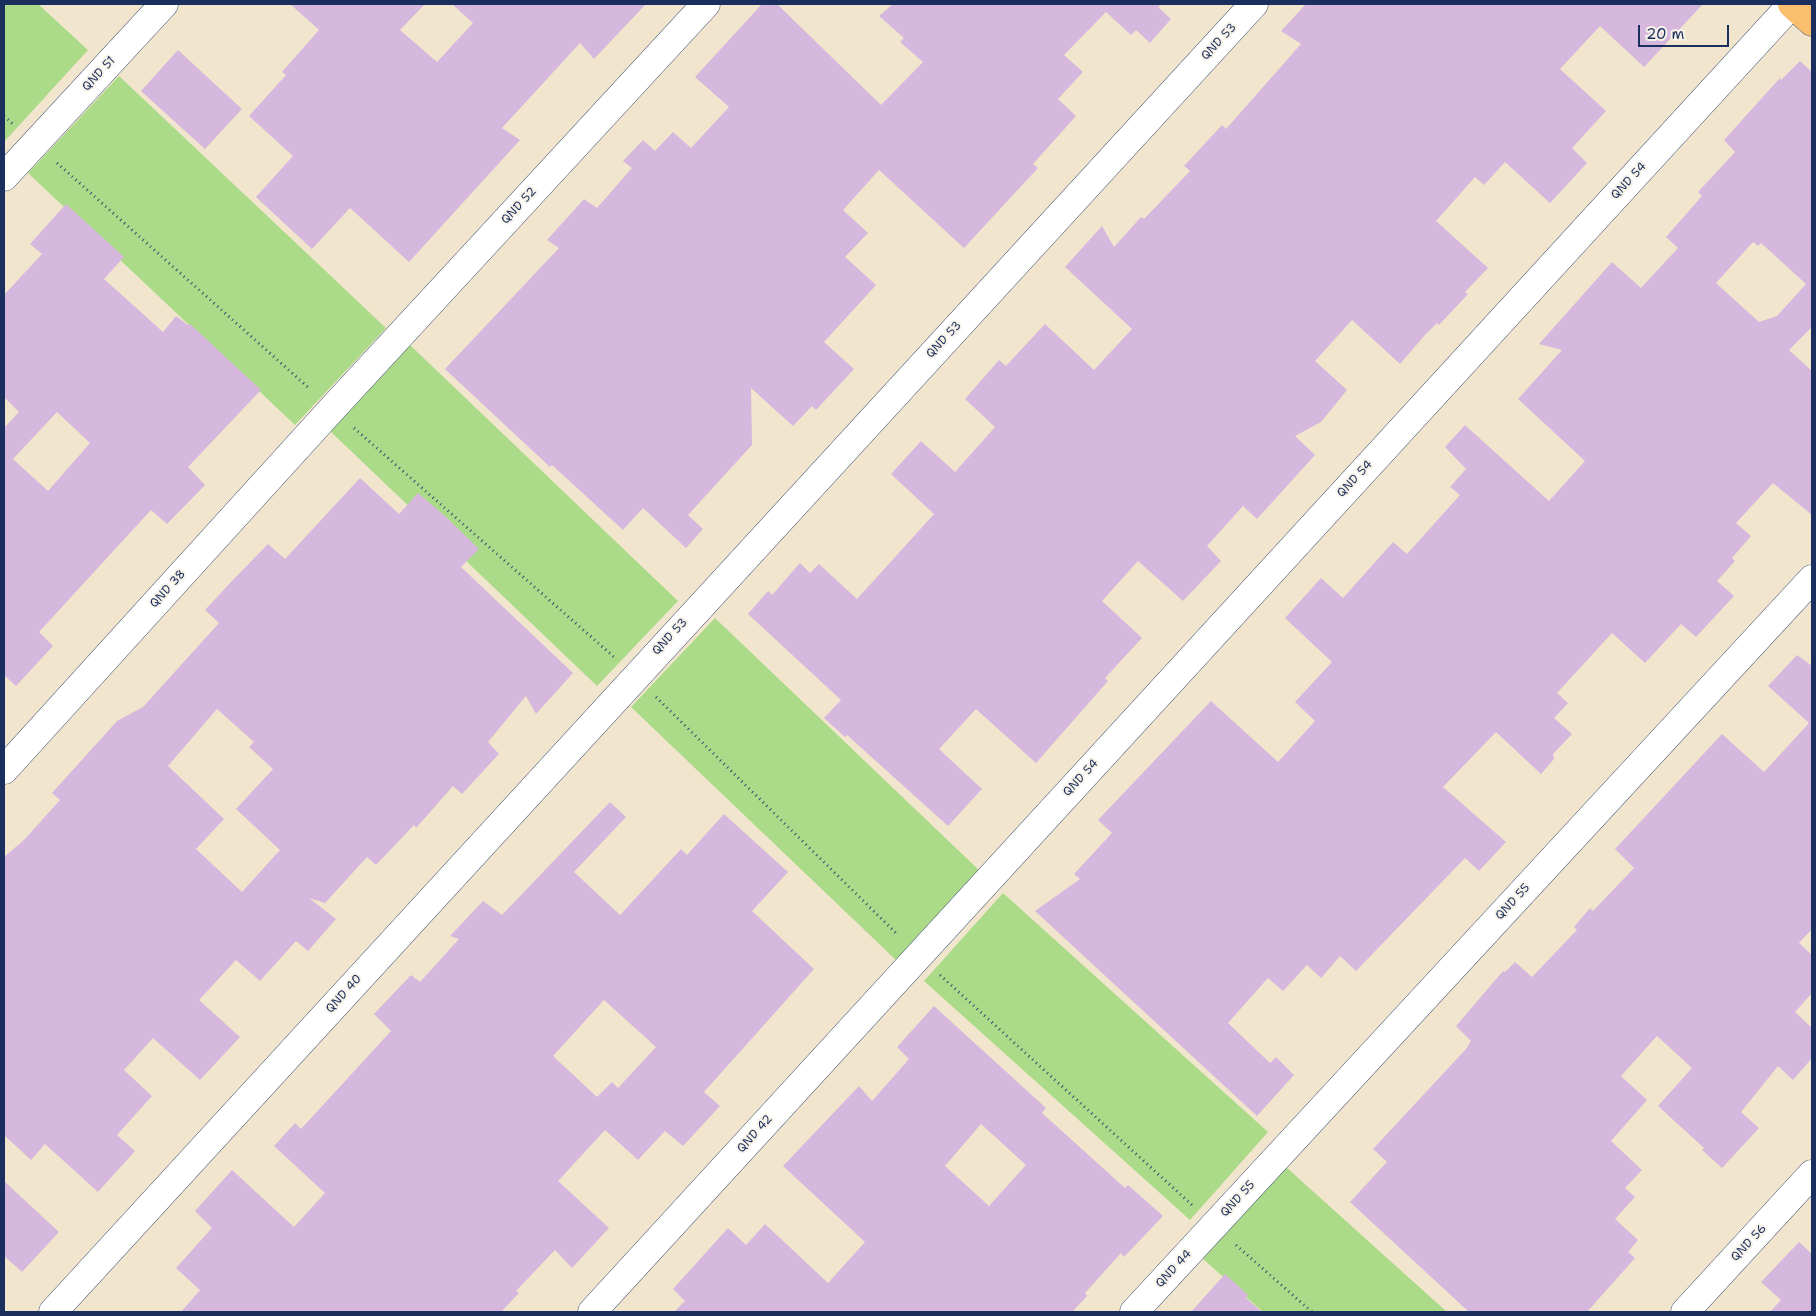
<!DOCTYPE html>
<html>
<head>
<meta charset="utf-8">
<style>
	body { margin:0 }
	#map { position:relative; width:1816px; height:1316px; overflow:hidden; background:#f1e6cd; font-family:"Shantell Sans",sans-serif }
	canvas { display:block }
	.frame { position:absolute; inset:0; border:5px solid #1b2f5e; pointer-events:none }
	.scale { position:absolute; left:1638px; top:25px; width:91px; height:22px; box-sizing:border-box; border:2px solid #1b2f5e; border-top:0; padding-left:6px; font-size:15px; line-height:18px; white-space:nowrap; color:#1b2f5e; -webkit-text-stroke:4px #f7f3e8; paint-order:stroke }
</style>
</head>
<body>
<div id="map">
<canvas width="1816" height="1316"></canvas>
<div class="frame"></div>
<div class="scale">20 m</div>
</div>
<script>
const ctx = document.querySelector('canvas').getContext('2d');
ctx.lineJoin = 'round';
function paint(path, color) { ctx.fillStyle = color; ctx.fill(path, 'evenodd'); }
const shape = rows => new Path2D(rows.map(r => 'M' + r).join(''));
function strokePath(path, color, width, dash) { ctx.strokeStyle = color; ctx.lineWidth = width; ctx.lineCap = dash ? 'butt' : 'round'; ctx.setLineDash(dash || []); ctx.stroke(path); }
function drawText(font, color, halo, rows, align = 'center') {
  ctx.font = font + ' "Shantell Sans",sans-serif'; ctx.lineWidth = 4; ctx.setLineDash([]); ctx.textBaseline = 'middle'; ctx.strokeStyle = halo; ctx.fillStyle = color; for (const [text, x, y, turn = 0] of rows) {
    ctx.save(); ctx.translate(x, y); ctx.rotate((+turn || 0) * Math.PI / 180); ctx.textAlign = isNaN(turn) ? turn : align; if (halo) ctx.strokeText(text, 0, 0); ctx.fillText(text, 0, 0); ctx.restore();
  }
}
const green = shape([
	[4,4,38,4,88,50,4,142],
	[119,76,386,328,295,425,28,173],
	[410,345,678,601,597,686,329,430],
	[715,618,981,872,897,961,631,707],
	[1003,893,1268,1132,1190,1220,924,981],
	[1286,1167,1447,1312,1263,1312,1203,1259]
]);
const building = shape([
	[290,4,425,4,400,30,437,62,473,23,452,4,646,4,594,59,580,43,502,128,520,140,409,262,350,208,312,249,256,197,293,156,249,116,286,75,282,72,319,30],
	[762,4,777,4,881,105,923,62,900,42,904,38,879,16,893,4,1162,4,1158,7,1171,19,1150,43,1136,30,1131,35,1106,12,1064,55,1083,72,1058,99,1076,116,1033,164,1038,168,964,248,879,170,843,210,868,233,845,257,876,285,824,342,854,369,816,410,812,406,793,426,751,388,752,445,688,515,703,529,686,548,643,508,623,530,552,465,550,467,445,369,559,248,547,240,584,199,597,208,632,168,623,161,643,140,655,151,673,132,691,148,729,107,695,77],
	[1306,4,1703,4,1644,67,1600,26,1560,69,1606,111,1572,148,1587,163,1550,203,1505,162,1484,185,1475,177,1436,221,1488,268,1465,292,1468,294,1439,325,1437,323,1425,335,1400,364,1352,320,1315,361,1347,390,1321,422,1295,436,1315,455,1257,519,1243,506,1207,546,1221,561,1183,601,1138,561,1102,601,1142,638,1105,678,1108,681,1036,763,976,709,939,749,982,789,948,826,847,735,845,737,824,718,841,700,748,614,768,591,772,595,800,563,810,573,819,564,857,599,934,514,891,474,921,441,955,472,995,427,965,399,999,360,1006,366,1045,324,1094,370,1132,329,1065,267,1102,226,1114,247,1141,217,1144,219,1190,171,1184,166,1222,125,1226,129,1301,44,1281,31],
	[178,50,242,109,205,149,141,91],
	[1800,61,1812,72,1812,327,1789,350,1812,371,1812,515,1773,483,1736,523,1751,536,1732,558,1735,561,1717,581,1734,596,1696,637,1681,624,1645,663,1612,633,1557,693,1568,703,1554,718,1572,734,1553,754,1554,759,1541,774,1496,732,1443,787,1506,842,1479,871,1465,858,1356,971,1340,956,1321,978,1307,965,1283,991,1268,978,1228,1023,1270,1063,1276,1057,1294,1075,1257,1116,1035,911,1080,879,1074,874,1112,833,1098,820,1211,701,1278,762,1315,721,1295,702,1332,662,1285,618,1321,578,1343,598,1393,542,1407,554,1460,495,1450,487,1466,469,1445,447,1465,425,1549,501,1585,461,1518,399,1562,350,1539,344,1612,262,1641,288,1678,248,1666,237,1702,196,1698,192,1735,152,1724,140,1780,78,1781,80],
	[1753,242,1758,246,1761,243,1806,284,1777,316,1759,322,1716,283],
	[66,204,124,257,104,279,163,332,176,316,188,325,190,324,261,390,188,467,205,485,167,524,151,510,39,632,53,646,16,686,4,675,4,428,19,412,4,397,4,295,42,254,30,244],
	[57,412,90,443,48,491,13,459],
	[360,478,399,514,418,493,446,517,479,549,461,567,573,673,536,714,526,696,488,742,499,754,462,794,453,786,416,828,414,825,376,865,367,857,325,903,309,898,336,919,308,951,296,941,260,981,236,960,199,1000,240,1037,200,1080,153,1038,124,1070,152,1096,117,1135,135,1151,98,1192,45,1144,31,1160,4,1135,4,857,24,840,60,800,52,793,117,721,143,707,219,623,205,610,231,582,268,544,285,559],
	[217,709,254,742,249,747,273,769,236,809,280,850,242,892,196,849,224,819,168,766],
	[1797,655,1812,666,1812,929,1799,943,1812,955,1812,993,1795,1012,1812,1028,1812,1058,1793,1080,1778,1066,1741,1112,1759,1128,1722,1168,1702,1150,1704,1148,1658,1106,1692,1068,1657,1036,1621,1076,1647,1100,1611,1141,1642,1170,1625,1188,1635,1197,1615,1219,1638,1240,1628,1252,1635,1258,1587,1312,1469,1312,1350,1202,1387,1162,1373,1149,1466,1049,1471,1041,1456,1026,1503,971,1505,972,1515,962,1532,977,1577,930,1574,927,1590,908,1593,911,1634,868,1615,849,1722,734,1764,772,1809,723,1768,686],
	[610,802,626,817,574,872,620,915,681,849,687,855,724,814,788,872,752,911,814,969,704,1092,720,1106,683,1146,665,1131,638,1160,605,1130,558,1181,609,1228,572,1268,555,1250,516,1291,519,1293,501,1312,181,1312,200,1290,176,1268,212,1228,195,1211,232,1170,294,1227,325,1193,274,1146,295,1123,301,1129,391,1031,374,1014,411,975,420,982,459,939,450,936,483,901,502,915],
	[604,1000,656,1047,618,1088,612,1082,597,1097,553,1056],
	[934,1006,1046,1108,1042,1113,1125,1188,1128,1185,1163,1216,1124,1257,1121,1253,1085,1293,1087,1296,1072,1312,674,1312,685,1301,673,1289,728,1228,746,1245,765,1224,828,1283,865,1242,783,1166,859,1086,872,1101,909,1059,897,1047],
	[981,1124,1026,1165,989,1206,945,1166],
	[4,1181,59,1232,22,1272,4,1256],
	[1799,1242,1812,1254,1812,1312,1770,1312,1781,1300,1761,1282],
	[1225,1274,1248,1295,1246,1298,1262,1312,1191,1312]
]);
const path = shape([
	[4,116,13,124],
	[57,163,310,389],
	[354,428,614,657],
	[656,697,898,935],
	[940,975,1192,1205],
	[1236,1245,1312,1312]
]);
const street = shape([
	[4,177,164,4],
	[4,770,332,409,706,4],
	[53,1312,1254,4],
	[592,1312,1792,4],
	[1134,1312,1812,579],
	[1685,1312,1812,1174]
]);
const primary = shape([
	[1792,4,1812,22]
]);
const streetNames = [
	["QND 53",1219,42,-47],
	["QND 51",99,74,-47],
	["QND 54",1629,181,-47],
	["QND 52",519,206,-47],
	["QND 53",944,340,-47],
	["QND 54",1355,479,-47],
	["QND 38",168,589,-48],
	["QND 53",670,637,-47],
	["QND 54",1081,778,-47],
	["QND 55",1513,902,-47],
	["QND 40",344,994,-48],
	["QND 42",755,1134,-48],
	["QND 55",1238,1199,-47],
	["QND 56",1749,1243,-47],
	["QND 44",1174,1269,-47]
];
paint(green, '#abdb88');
paint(building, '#d6b7dd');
strokePath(street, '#3b4a6f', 29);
strokePath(primary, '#3b4a6f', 29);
strokePath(path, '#3b4a6f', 3, [1, 4]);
strokePath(street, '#fff', 28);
strokePath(primary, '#f9bf6d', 28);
drawText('12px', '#1b2f5e', '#f7f3e8', streetNames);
</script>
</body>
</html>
